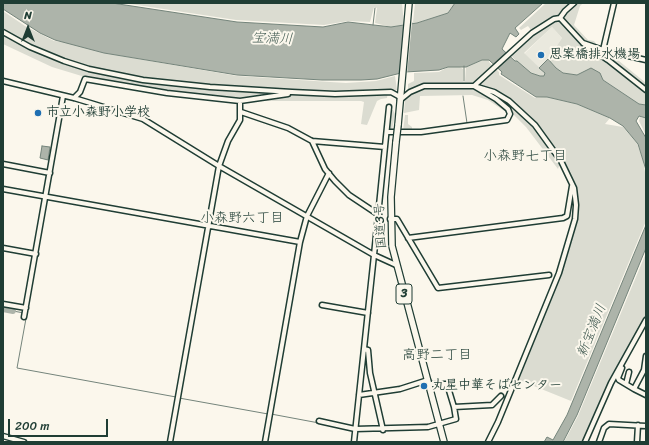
<!DOCTYPE html>
<html>
<head>
<meta charset="utf-8">
<style>
	body { margin:0 }
	#map { position:relative; width:649px; height:445px; overflow:hidden; background:#fbf7ec; font-family:Sriracha,sans-serif }
	canvas { display:block }
	.frame { position:absolute; inset:0; border:4px solid #1f3d34; pointer-events:none }
	.north { position:absolute; left:8px; top:8px; width:40px; height:40px; -webkit-text-stroke:3px #fbf7ec; paint-order:stroke; rotate:0deg; font-size:11px; font-weight:700; line-height:16px; text-align:center; color:#1f3d34 }
	.north::after { content:''; display:block; margin:auto; width:14px; height:18px; background:#1f3d34; clip-path:polygon(50% 0,100% 100%,50% 72%,0 100%) }
	.scale { position:absolute; left:8px; top:419px; width:100px; height:18px; box-sizing:border-box; border:2px solid #1f3d34; border-top:0; padding-left:5px; font-size:12px; line-height:14px; white-space:nowrap; color:#1f3d34; -webkit-text-stroke:3px #fbf7ec; paint-order:stroke }
</style>
</head>
<body>
<div id="map">
<canvas width="649" height="445"></canvas>
<div class="frame"></div>
<div class="north">N</div>
<div class="scale">200 m</div>
</div>
<script>
const ctx = document.querySelector('canvas').getContext('2d');
ctx.lineJoin = 'round';
function paint(path, color) { ctx.fillStyle = color; ctx.fill(path, 'evenodd'); }
const shape = rows => new Path2D(rows.map(r => 'M' + r).join(''));
function strokePath(path, color, width, dash) { ctx.strokeStyle = color; ctx.lineWidth = width; ctx.lineCap = dash ? 'butt' : 'round'; ctx.setLineDash(dash || []); ctx.stroke(path); }
function drawText(font, color, halo, rows, align = 'center') {
  ctx.font = font + ' Sriracha,"Klee One",sans-serif'; ctx.lineWidth = 4; ctx.setLineDash([]); ctx.textBaseline = 'middle'; ctx.strokeStyle = halo; ctx.fillStyle = color; for (const [text, x, y, turn = 0] of rows) {
    ctx.save(); ctx.translate(x, y); ctx.rotate((+turn || 0) * Math.PI / 180); ctx.textAlign = isNaN(turn) ? turn : align; if (halo) ctx.strokeText(text, 0, 0); ctx.fillText(text, 0, 0); ctx.restore();
  }
}
const built = shape([
	[552,27,562,38,548,59,539,68,524,54]
]);
const green = shape([
	[124,3,402,3,404,24,413,22,415,3,455,3,448,13,417,23,391,27,375,23,377,8,374,7,370,22,348,21,324,25,236,20],
	[546,3,583,3,580,6,574,25,588,40,594,41,601,50,608,52,646,83,646,105,639,104,603,80,600,73,577,75,563,73,556,68,548,59,562,38,552,27,524,53,545,73,544,76,540,76,531,73,515,60,507,51,531,30,528,26,521,30,519,28],
	[3,11,25,26,54,41,67,42,104,53,237,76,346,83,376,81,395,76,397,90,388,91,387,98,381,99,377,101,367,125,361,124,364,102,361,101,242,101,238,99,184,94,85,77,52,67,3,44],
	[482,60,489,60,489,62,499,72,499,75,535,98,547,97,577,104,610,118,605,124,623,127,637,143,643,160,646,178,646,221,571,401,519,380,562,270,577,220,577,192,562,157,558,169,526,127,514,115,507,117,506,112,488,100,472,95,420,96,419,110,404,113,405,100,411,94,408,89,408,84,414,81,414,73,439,72,448,67,460,67,463,69,463,82,465,82,466,67],
	[391,110,393,110,395,114,392,130,388,130],
	[405,115,408,115,408,124,412,127,412,130,403,131],
	[640,117,646,118,646,135,639,121],
	[646,253,646,317,611,381,582,442,564,442,578,416]
]);
const water = shape([
	[3,3,112,3,237,22,323,27,348,22,391,27,417,23,448,13,455,3,543,3,515,28,519,34,516,37,510,33,502,49,515,61,517,61,531,73,540,76,544,76,545,73,539,68,548,59,556,68,563,73,577,75,591,68,600,73,603,80,639,104,646,105,646,118,639,116,636,121,646,138,646,170,638,144,623,126,610,118,577,104,547,97,536,97,501,74,502,72,489,60,482,60,466,67,448,67,439,70,405,72,377,79,361,80,322,80,237,75,104,53,55,40,40,33,3,9,3,3],
	[42,146,50,147,48,160,40,158,42,146],
	[646,225,646,248,577,415,563,442,544,442,547,437,553,440,567,415,646,225]
]);
const pier = shape([
	[412,22,407,74,400,76,405,23]
]);
const stream = shape([
	[373,25,375,8],
	[464,66,464,81],
	[463,96,467,123],
	[13,311,24,313],
	[27,313,17,368,176,397],
	[179,398,268,414],
	[271,414,319,423]
]);
const river = shape([
	[3,309,13,311]
]);
const minor = shape([
	[560,18,583,43,608,60,646,90],
	[560,18,565,11,574,3],
	[3,32,30,47,64,61,89,69,143,80,210,87,292,92,335,94,391,92,400,97],
	[583,43,606,51,646,60],
	[603,50,614,3],
	[3,81,74,98,143,119,219,166,374,255,389,107],
	[74,98,80,92,85,79,167,93,240,101],
	[400,100,410,92,424,86,474,86,494,92,509,101,535,125,561,161,574,188,576,205,575,219,559,273,498,422,488,442],
	[241,112,288,128,312,141,385,147],
	[387,132,421,132,507,120,510,114,508,109,496,99,474,86,532,33,554,19,560,18],
	[312,141,325,169,335,181,349,195,379,215],
	[3,164,50,173],
	[3,189,300,242],
	[390,219,397,219,438,288,549,275],
	[408,238,563,218,567,216,572,186],
	[3,248,36,254],
	[3,304,26,308],
	[322,305,368,313],
	[24,317,63,96],
	[364,349,368,350,370,373,383,430],
	[646,356,644,370,634,389,646,395],
	[622,368,618,378,619,380,634,389],
	[429,384,447,384,454,407],
	[626,384,629,372],
	[359,395,400,389,428,380],
	[319,421,355,429,428,427,456,419,454,407,492,405,501,396],
	[3,436,24,442],
	[170,442,219,166,228,141,240,120,240,101,288,94],
	[265,442,300,242,307,216,329,173],
	[354,442,374,255,396,265],
	[585,442,611,383,646,320],
	[599,442,604,428,609,424,646,426],
	[637,442,638,425]
]);
const highway = shape([
	[398,125,409,3],
	[396,142,391,197,392,246,444,442]
]);
const highwayBridge = shape([
	[396,142,398,125]
]);
const markers = [
	[541,55,4,"#1f6fb2"],
	[38,113,4,"#1f6fb2"],
	[424,386,4,"#1f6fb2"]
];
const shields = [
	[404,294,16]
];
const shieldNames = [
	["3",404,294]
];
const poiNames = [
	["思案橋排水機場",549,55],
	["市立小森野小学校",46,113],
	["丸星中華そばセンター",432,386]
];
const streetNames = [
	["国道3号",381,226,-93]
];
const waterNames = [
	["宝満川",272,39,2],
	["新宝満川",592,331,-68]
];
const neighbourhoodNames = [
	["小森野七丁目",525,156],
	["小森野六丁目",242,218],
	["高野二丁目",437,355]
];
paint(built, '#eae9de');
paint(green, '#dbdcd1');
paint(water, '#adb4aa');
strokePath(water, '#74847b', 1);
paint(pier, '#fbf7ec');
strokePath(stream, '#74847b', 1);
strokePath(river, '#adb4aa', 6);
strokePath(minor, '#1f3d34', 7);
strokePath(highway, '#1f3d34', 8);
strokePath(minor, '#fbf7ec', 4);
strokePath(highway, '#fbf7ec', 5.5);
strokePath(highwayBridge, '#1f3d34', 8, []);
strokePath(highwayBridge, '#fbf7ec', 5.5);
for (const [x, y, r, color] of markers) { const dot = new Path2D(); dot.arc(x, y, r, 0, 2 * Math.PI); ctx.fillStyle = color; ctx.fill(dot); strokePath(dot, '#fbf7ec', 1.5); }
for (const [x, y, w] of shields) { const box = new Path2D(); box.roundRect(x - w / 2, y - 10, w, 20, 3); ctx.fillStyle = '#fbf7ec'; ctx.fill(box); strokePath(box, '#1f3d34', 1); }
drawText('bold 12px', '#1f3d34', null, shieldNames);
drawText('bold 13px', '#1f3d34', '#fbf7ec', poiNames, 'left');
drawText('13px', '#1f3d34', '#fbf7ec', streetNames);
drawText('italic 14px', '#425b52', '#fbf7ec', waterNames);
drawText('14px', '#1f3d34', '#fbf7ec', neighbourhoodNames);
</script>
</body>
</html>
